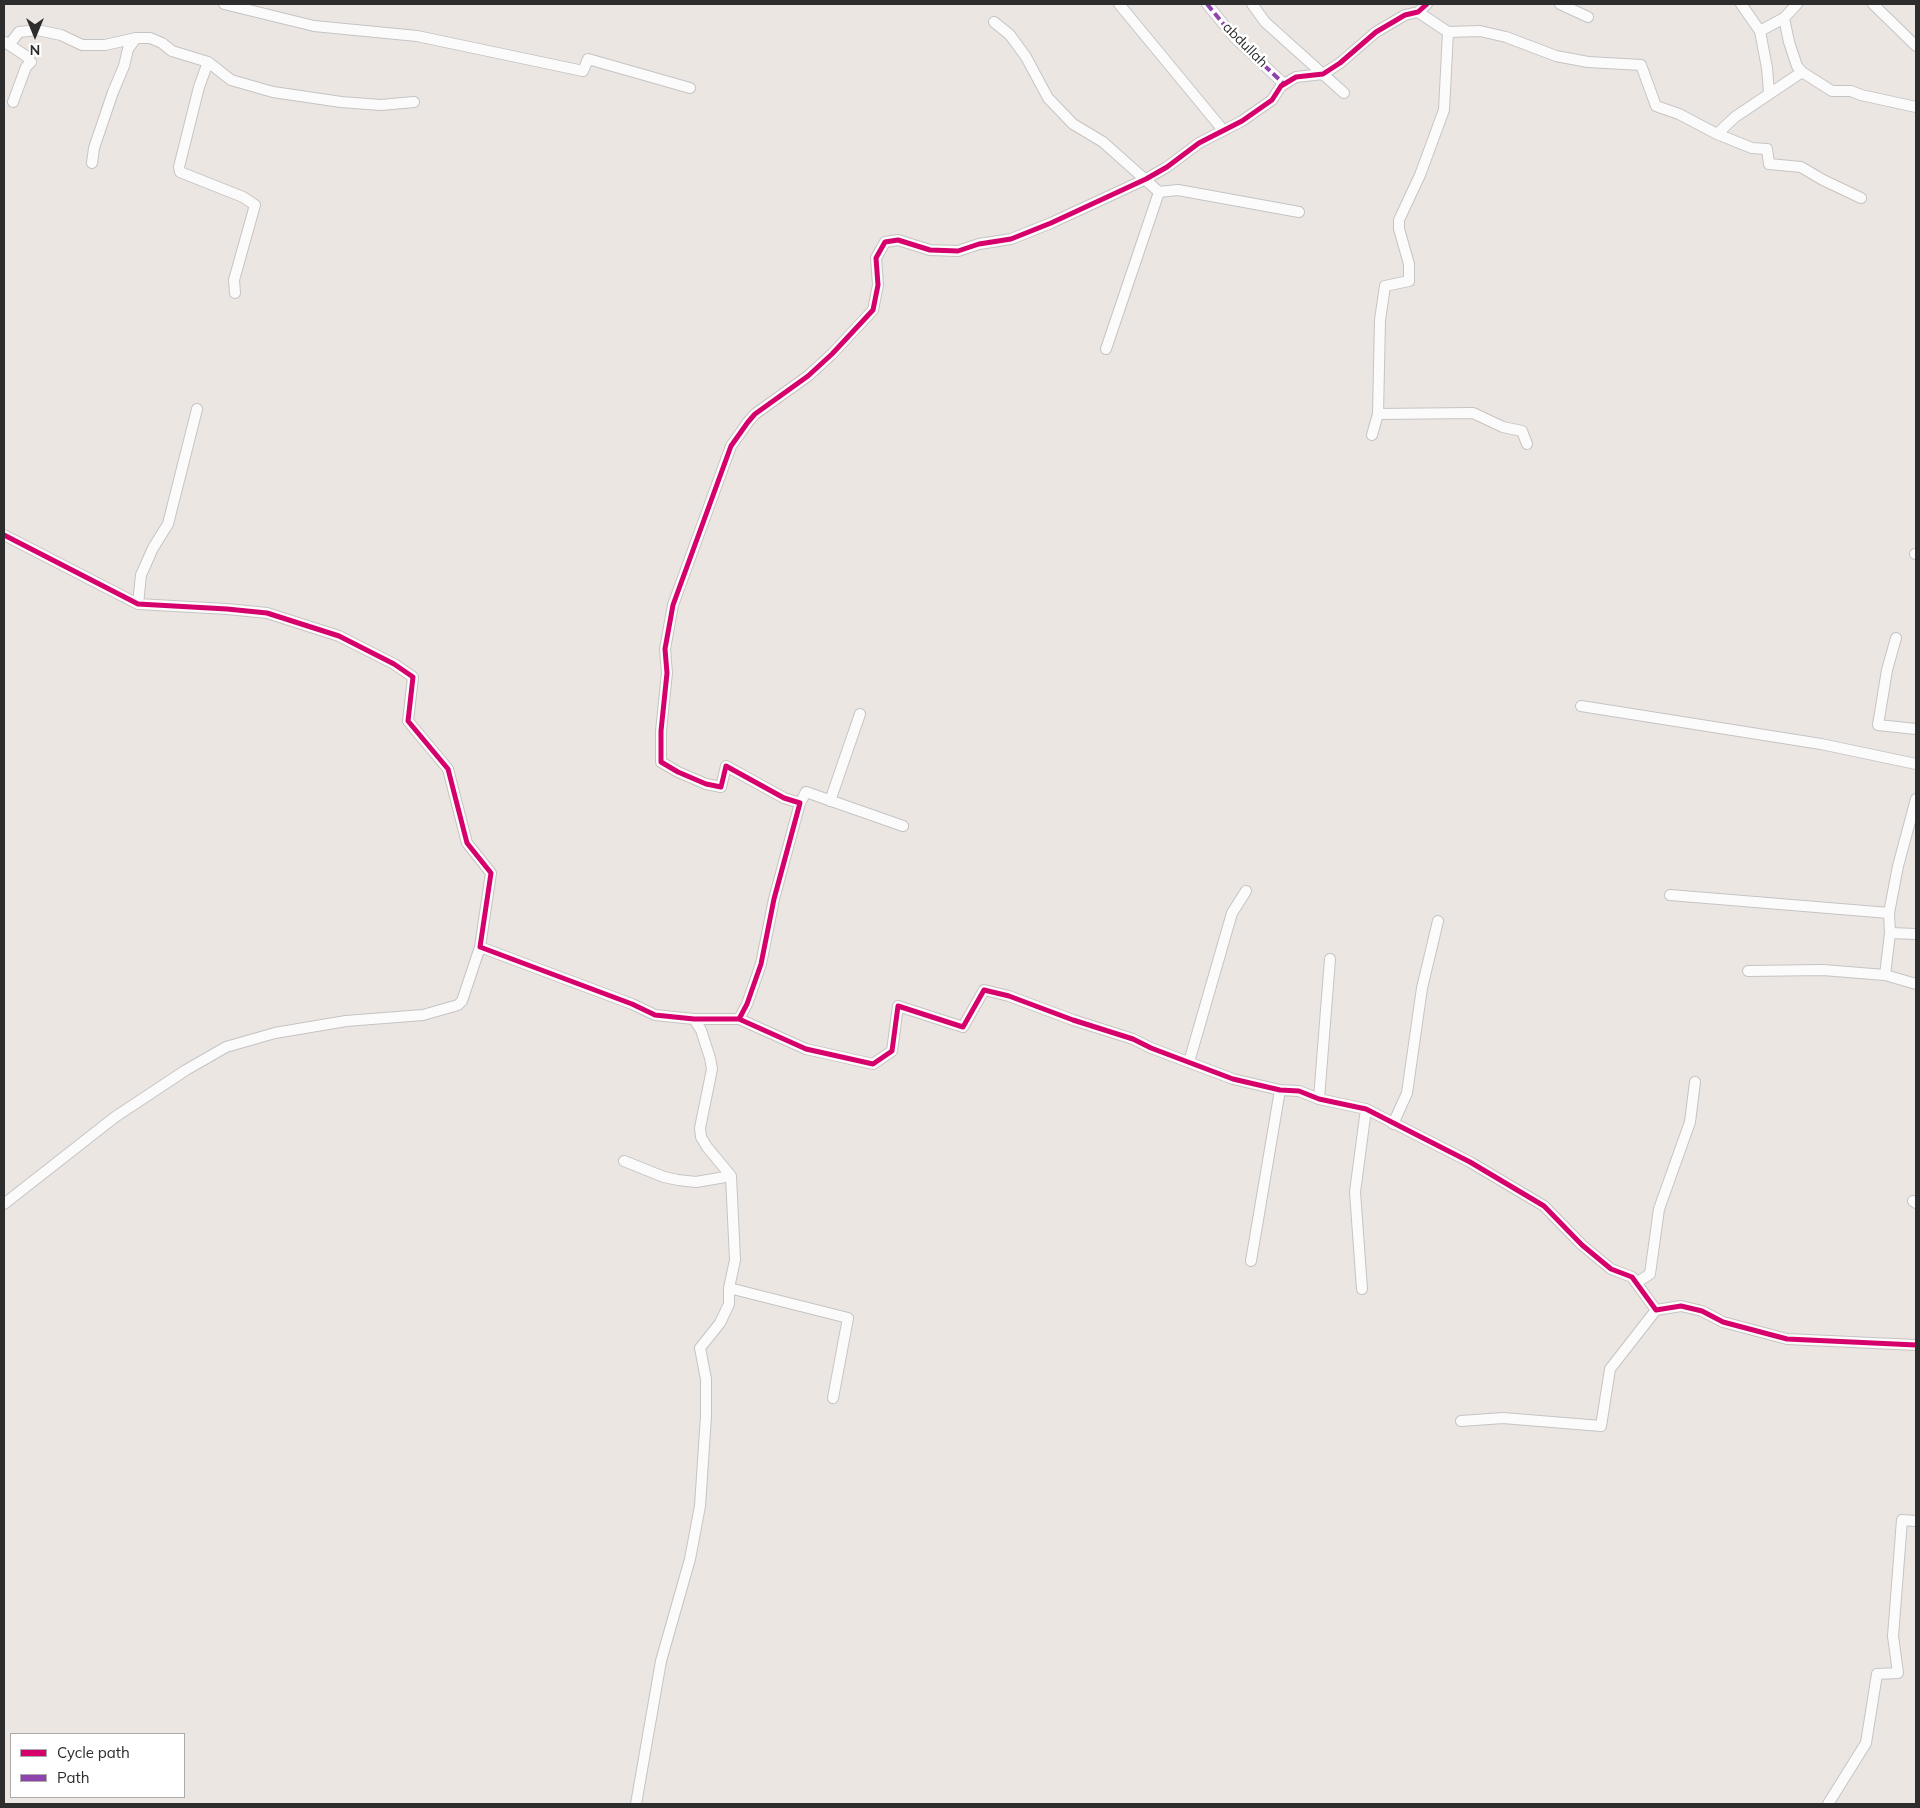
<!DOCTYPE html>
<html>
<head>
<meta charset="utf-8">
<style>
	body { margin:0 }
	#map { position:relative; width:1920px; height:1808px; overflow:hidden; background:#ece6e3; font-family:Mulish,sans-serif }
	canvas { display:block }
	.frame { position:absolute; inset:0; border:5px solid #2d2d2d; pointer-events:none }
	.legend { position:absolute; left:10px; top:1733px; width:175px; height:65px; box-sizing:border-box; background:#fff; border:1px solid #ababab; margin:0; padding:6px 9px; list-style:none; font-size:15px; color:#2d2d2d }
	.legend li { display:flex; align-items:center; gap:10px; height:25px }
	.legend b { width:25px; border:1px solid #ababab }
	.north { position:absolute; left:10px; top:10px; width:50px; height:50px; -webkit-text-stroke:4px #fff; paint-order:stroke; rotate:180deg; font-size:14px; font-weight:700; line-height:20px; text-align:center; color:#2d2d2d }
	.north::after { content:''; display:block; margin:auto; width:18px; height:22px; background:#2d2d2d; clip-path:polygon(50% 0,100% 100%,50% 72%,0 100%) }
</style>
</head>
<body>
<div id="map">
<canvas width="1920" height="1808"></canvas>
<div class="frame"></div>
<ul class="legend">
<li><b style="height:6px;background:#d6006c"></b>Cycle path</li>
<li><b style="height:6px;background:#8e44ad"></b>Path</li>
</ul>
<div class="north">N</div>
</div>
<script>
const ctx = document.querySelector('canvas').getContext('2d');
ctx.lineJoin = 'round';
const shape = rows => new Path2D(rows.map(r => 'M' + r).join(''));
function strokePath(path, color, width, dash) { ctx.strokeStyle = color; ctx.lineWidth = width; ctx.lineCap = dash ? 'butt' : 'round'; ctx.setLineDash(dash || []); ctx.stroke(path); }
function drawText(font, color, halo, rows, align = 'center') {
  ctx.font = font + ' Mulish,sans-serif'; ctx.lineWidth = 5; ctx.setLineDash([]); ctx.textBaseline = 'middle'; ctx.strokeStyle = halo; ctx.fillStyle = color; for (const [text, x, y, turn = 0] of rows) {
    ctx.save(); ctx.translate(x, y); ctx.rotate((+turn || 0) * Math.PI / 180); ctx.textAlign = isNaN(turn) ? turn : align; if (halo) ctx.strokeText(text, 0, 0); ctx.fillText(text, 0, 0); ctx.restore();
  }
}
const street = shape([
	[224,4,314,26,417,36,583,71,588,59,690,88],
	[1119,4,1223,130],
	[1207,4,1235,38,1284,84],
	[1252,4,1265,22,1344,93],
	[1560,4,1588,17],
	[1741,4,1760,31,1784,18,1797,4],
	[1873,4,1916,46],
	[1418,12,1448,32,1480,31,1506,37,1556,56,1588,62,1641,65,1656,106,1679,114,1717,134,1735,117,1802,72],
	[1784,18,1789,42,1797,66,1802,72,1832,91,1851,91,1861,95,1916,107],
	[994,22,1010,35,1026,57,1048,98,1073,124,1103,142,1159,192,1106,349],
	[1760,31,1767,68,1769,92],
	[5,42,26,56,31,62,26,67,13,102],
	[9,45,19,32,37,30,61,35,82,45,105,45,136,38,150,38,162,43,172,51,208,62,231,80,273,92,341,102,381,105,414,102],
	[208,62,199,87,179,167,180,172,243,197,255,205,234,280,235,293],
	[1717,134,1752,148,1767,149,1769,164,1801,167,1823,180,1861,198],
	[92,163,94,148,113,92,124,66,128,49,136,38],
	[1159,192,1178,190,1299,212],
	[1378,414,1473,413,1503,427,1522,431,1527,444],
	[1372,435,1378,414,1380,320,1385,286,1409,281,1409,264,1399,229,1399,220,1420,175,1444,110,1448,32],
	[4,535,138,604,227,609,267,613,339,636,394,664,413,677,408,721,448,769,467,843,491,873,480,947,632,1004,655,1015,694,1019,739,1019,806,1049,873,1064,892,1051,898,1006,963,1027,984,990,1009,996,1073,1020,1133,1039,1151,1048,1233,1079,1280,1090,1299,1091,1319,1099,1366,1109,1470,1162,1544,1206,1582,1245,1611,1269,1632,1277,1656,1310,1681,1306,1702,1311,1723,1322,1787,1339,1916,1345],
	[1915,554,1916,554],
	[138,604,141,575,153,548,168,524,197,409],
	[1896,638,1887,670,1878,725,1916,729],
	[1581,706,1821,744,1916,764],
	[830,801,860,714],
	[800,803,806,792,903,826],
	[1670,895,1889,913,1890,933,1885,975],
	[1889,913,1898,866,1916,799],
	[1890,933,1916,934],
	[1748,971,1823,970,1885,975,1916,984],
	[739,1019,747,1004,761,964,774,899,800,803,784,798,726,766,721,787,706,784,678,772,661,762,661,731,667,673,665,649,673,605,731,446,748,422,755,414,808,376,832,354,873,310,878,285,876,258,885,242,898,240,930,250,958,251,979,244,1011,239,1051,223,1146,179,1167,167,1199,143,1242,121,1272,100,1281,86,1296,77,1323,74,1340,63,1376,32,1405,15,1418,12,1427,4],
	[1189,1062,1232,913,1246,891],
	[1319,1099,1330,959],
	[1393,1124,1407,1093,1422,988,1438,921],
	[624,1161,664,1177,678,1180,696,1182,731,1176],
	[1913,1201,1916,1203],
	[4,1204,115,1117,186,1070,226,1047,275,1033,346,1021,423,1015,458,1005,462,1001,480,947],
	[1251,1261,1280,1090],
	[1636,1283,1650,1274,1659,1209,1690,1122,1695,1082],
	[729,1288,848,1318,833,1398],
	[1362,1289,1355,1192,1366,1109],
	[1461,1421,1503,1418,1601,1426,1610,1369,1656,1310],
	[636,1804,661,1661,690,1559,700,1506,706,1416,706,1379,700,1348,720,1323,729,1304,729,1288,735,1260,731,1176,707,1147,701,1137,700,1128,712,1069,710,1058,701,1030,694,1019],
	[1828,1804,1866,1743,1877,1674,1898,1673,1893,1636,1902,1520,1916,1521]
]);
const quiet = shape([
	[1207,4,1235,38,1284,84]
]);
const cycleway = shape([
	[4,535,138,604,227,609,267,613,339,636,394,664,413,677,408,721,448,769,467,843,491,873,480,947,632,1004,655,1015,694,1019,739,1019,806,1049,873,1064,892,1051,898,1006,963,1027,984,990,1009,996,1073,1020,1133,1039,1151,1048,1233,1079,1280,1090,1299,1091,1319,1099,1366,1109,1470,1162,1544,1206,1582,1245,1611,1269,1632,1277,1656,1310,1681,1306,1702,1311,1723,1322,1787,1339,1916,1345],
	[739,1019,747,1004,761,964,774,899,800,803,784,798,726,766,721,787,706,784,678,772,661,762,661,731,667,673,665,649,673,605,731,446,748,422,755,414,808,376,832,354,873,310,878,285,876,258,885,242,898,240,930,250,958,251,979,244,1011,239,1051,223,1146,179,1167,167,1199,143,1242,121,1272,100,1281,86,1296,77,1323,74,1340,63,1376,32,1405,15,1418,12,1427,4]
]);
const streetNames = [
	["abdullah",1245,45,45]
];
strokePath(street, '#c5c4c4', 12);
strokePath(street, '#fcfbfb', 10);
strokePath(quiet, '#8e44ad', 4, [8, 4]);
strokePath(cycleway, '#d6006c', 5);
drawText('14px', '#2d2d2d', '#fff', streetNames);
</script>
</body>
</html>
